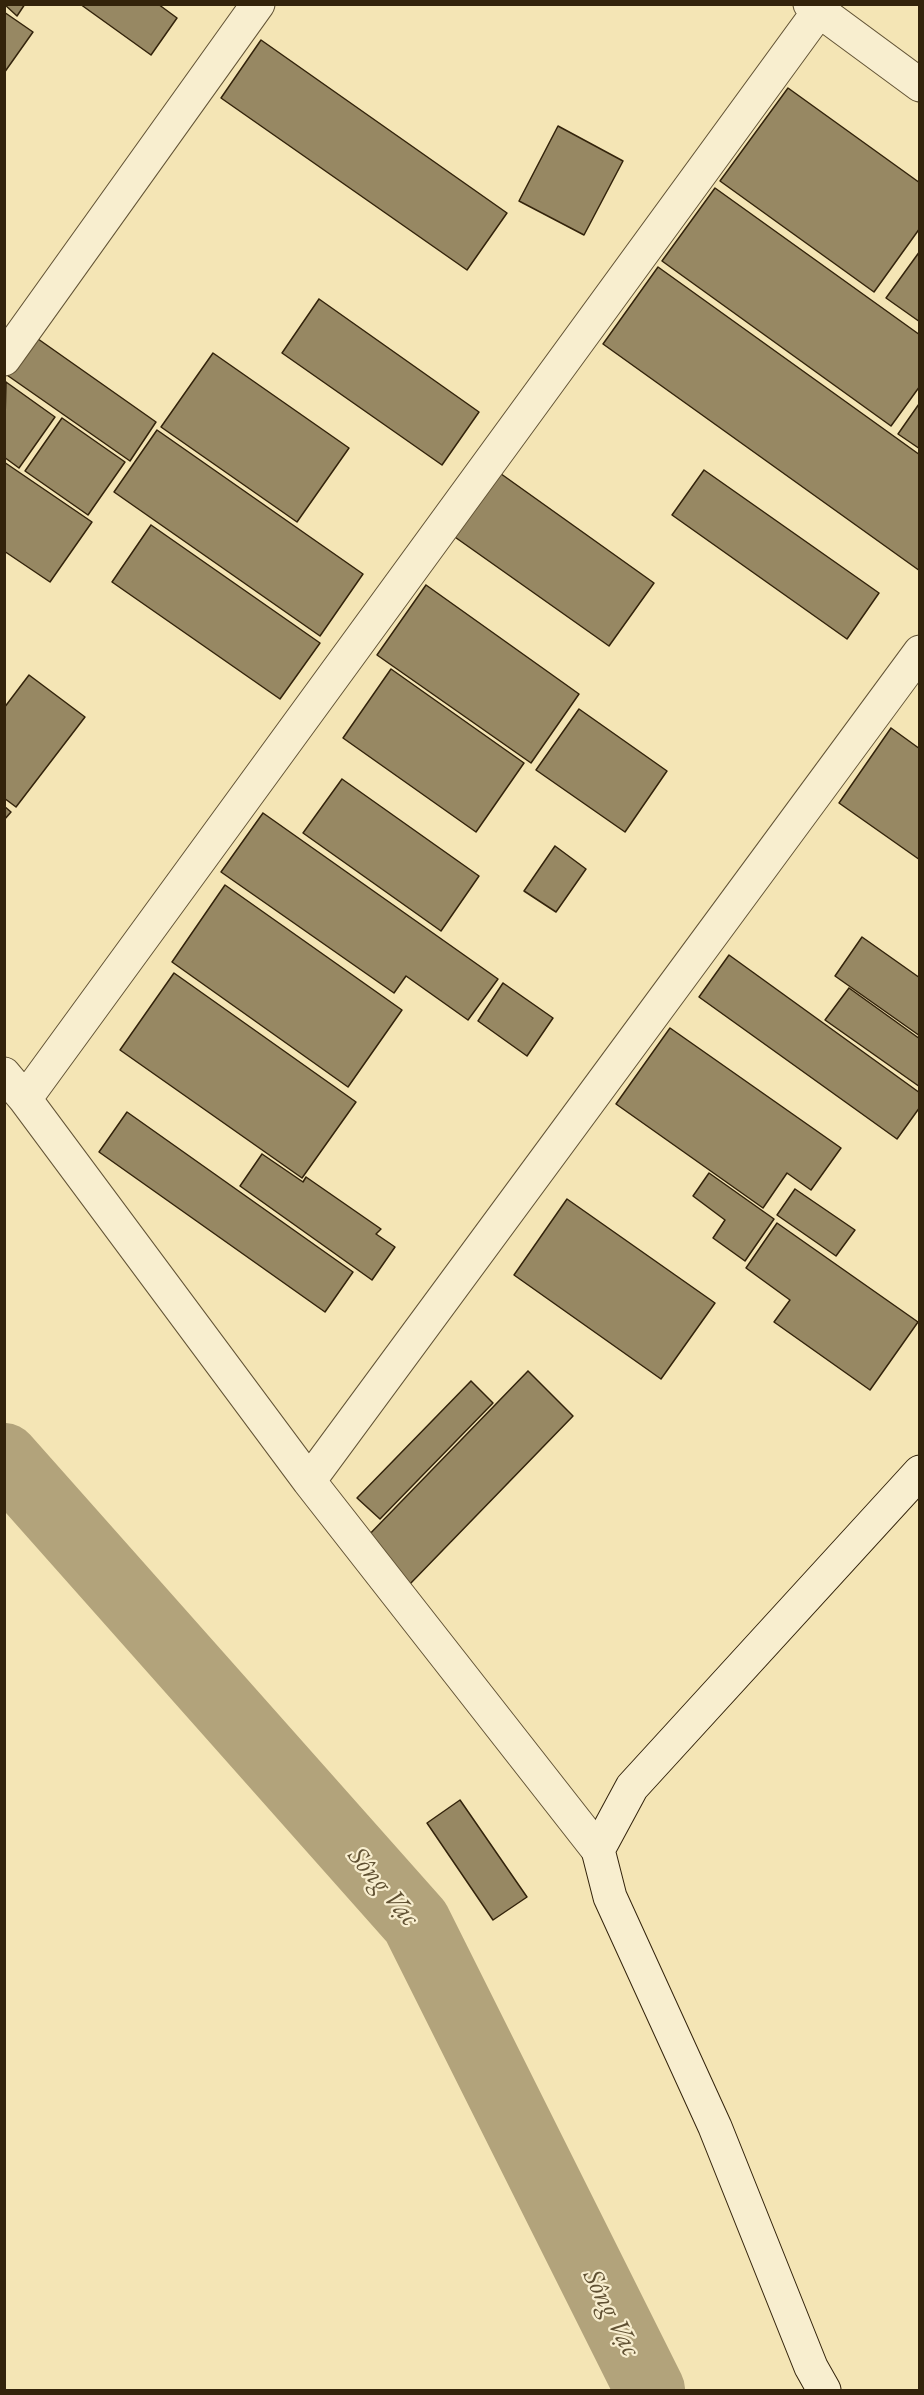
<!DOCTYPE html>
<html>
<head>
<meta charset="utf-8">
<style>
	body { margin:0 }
	#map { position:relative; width:924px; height:2395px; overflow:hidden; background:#f4e5b5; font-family:"EB Garamond",serif }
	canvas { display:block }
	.frame { position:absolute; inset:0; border:6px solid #33230b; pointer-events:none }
</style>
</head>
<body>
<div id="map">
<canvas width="924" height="2395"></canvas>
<div class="frame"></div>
</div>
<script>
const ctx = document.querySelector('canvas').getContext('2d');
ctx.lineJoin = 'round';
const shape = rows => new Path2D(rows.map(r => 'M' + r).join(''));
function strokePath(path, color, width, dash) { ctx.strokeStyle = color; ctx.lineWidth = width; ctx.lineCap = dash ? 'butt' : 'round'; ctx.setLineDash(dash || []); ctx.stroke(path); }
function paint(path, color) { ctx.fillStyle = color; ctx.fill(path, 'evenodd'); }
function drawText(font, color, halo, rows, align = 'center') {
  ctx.font = font + ' "EB Garamond",serif'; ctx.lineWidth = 4.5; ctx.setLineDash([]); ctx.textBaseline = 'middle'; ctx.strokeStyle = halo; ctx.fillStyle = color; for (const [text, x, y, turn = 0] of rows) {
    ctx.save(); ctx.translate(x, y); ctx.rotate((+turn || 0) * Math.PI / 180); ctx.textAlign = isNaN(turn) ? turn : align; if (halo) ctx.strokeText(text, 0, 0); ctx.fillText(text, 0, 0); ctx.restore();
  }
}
const river = shape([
	[4,1458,416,1922,650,2390]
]);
const building = shape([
	[4,4,25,4,17,16,4,4],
	[80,4,158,4,177,18,151,55,80,4],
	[4,12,33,32,4,73,4,12],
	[261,40,507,213,467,270,221,98,261,40],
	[788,88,920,183,920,228,874,292,720,181,788,88],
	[558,126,623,161,584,235,519,201,558,126],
	[715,188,920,335,920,386,891,426,662,261,715,188],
	[920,251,920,322,886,298,920,251],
	[658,267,920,455,920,571,603,344,658,267],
	[319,299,479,412,442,465,282,353,319,299],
	[31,334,156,422,130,461,4,373,31,334],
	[213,353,349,448,297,522,161,427,213,353],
	[6,382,55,417,19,468,4,457,6,382],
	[919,404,920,404,920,449,898,434,919,404],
	[62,418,125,462,88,515,25,471,62,418],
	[157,430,363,574,320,636,114,492,157,430],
	[4,462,92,522,50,582,4,551,4,462],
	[704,470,879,593,847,639,672,515,704,470],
	[497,471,654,583,609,646,452,535,497,471],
	[151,525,320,643,280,699,112,582,151,525],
	[426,585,579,694,531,763,377,655,426,585],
	[391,669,524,763,476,832,343,738,391,669],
	[29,675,85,717,16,807,4,798,4,708,29,675],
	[579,709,667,771,625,832,536,770,579,709],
	[891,728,920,749,920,860,839,803,891,728],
	[342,779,479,876,441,931,303,833,342,779],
	[4,806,11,812,4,820,4,806],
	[263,813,498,979,468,1020,406,976,394,993,221,872,263,813],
	[555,846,586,869,556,912,524,891,555,846],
	[225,885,402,1010,348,1087,172,962,225,885],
	[862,937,920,978,920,1036,835,976,862,937],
	[729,955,920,1093,920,1107,897,1139,699,997,729,955],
	[174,973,356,1102,302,1178,120,1050,174,973],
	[503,983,553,1018,527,1056,478,1021,503,983],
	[849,988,920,1039,920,1087,825,1020,849,988],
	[670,1028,841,1148,811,1190,787,1173,763,1208,616,1104,670,1028],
	[127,1112,353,1272,325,1312,99,1152,127,1112],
	[262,1154,303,1182,306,1177,381,1229,376,1234,395,1247,372,1280,240,1186,262,1154],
	[709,1173,774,1219,745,1261,713,1238,725,1220,693,1196,709,1173],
	[795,1189,855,1230,836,1256,777,1215,795,1189],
	[567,1199,715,1303,661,1379,514,1275,567,1199],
	[777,1223,918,1322,870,1390,774,1322,790,1300,746,1268,777,1223],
	[528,1371,573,1416,409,1585,363,1541,528,1371],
	[471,1381,493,1403,380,1519,357,1498,471,1381],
	[460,1800,527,1897,493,1920,427,1823,460,1800]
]);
const street = shape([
	[810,4,920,85],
	[4,359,258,4],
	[4,1074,25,1099,309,1481,598,1850],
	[25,1099,824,4],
	[309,1481,920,652]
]);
const secondary = shape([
	[824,2390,811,2367,715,2127,610,1897,598,1850,632,1787,920,1472]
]);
const waterNames = [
	["Sông Vạc",383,1887,50],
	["Sông Vạc",611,2313,63]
];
strokePath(river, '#b2a37b', 70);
paint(building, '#978863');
strokePath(building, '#33230b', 1.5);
strokePath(street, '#635436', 35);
strokePath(secondary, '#33230b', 35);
strokePath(street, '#f8eecf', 33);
strokePath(secondary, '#f8eecf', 33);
drawText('italic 28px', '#5f5032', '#f8eecf', waterNames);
</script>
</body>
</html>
